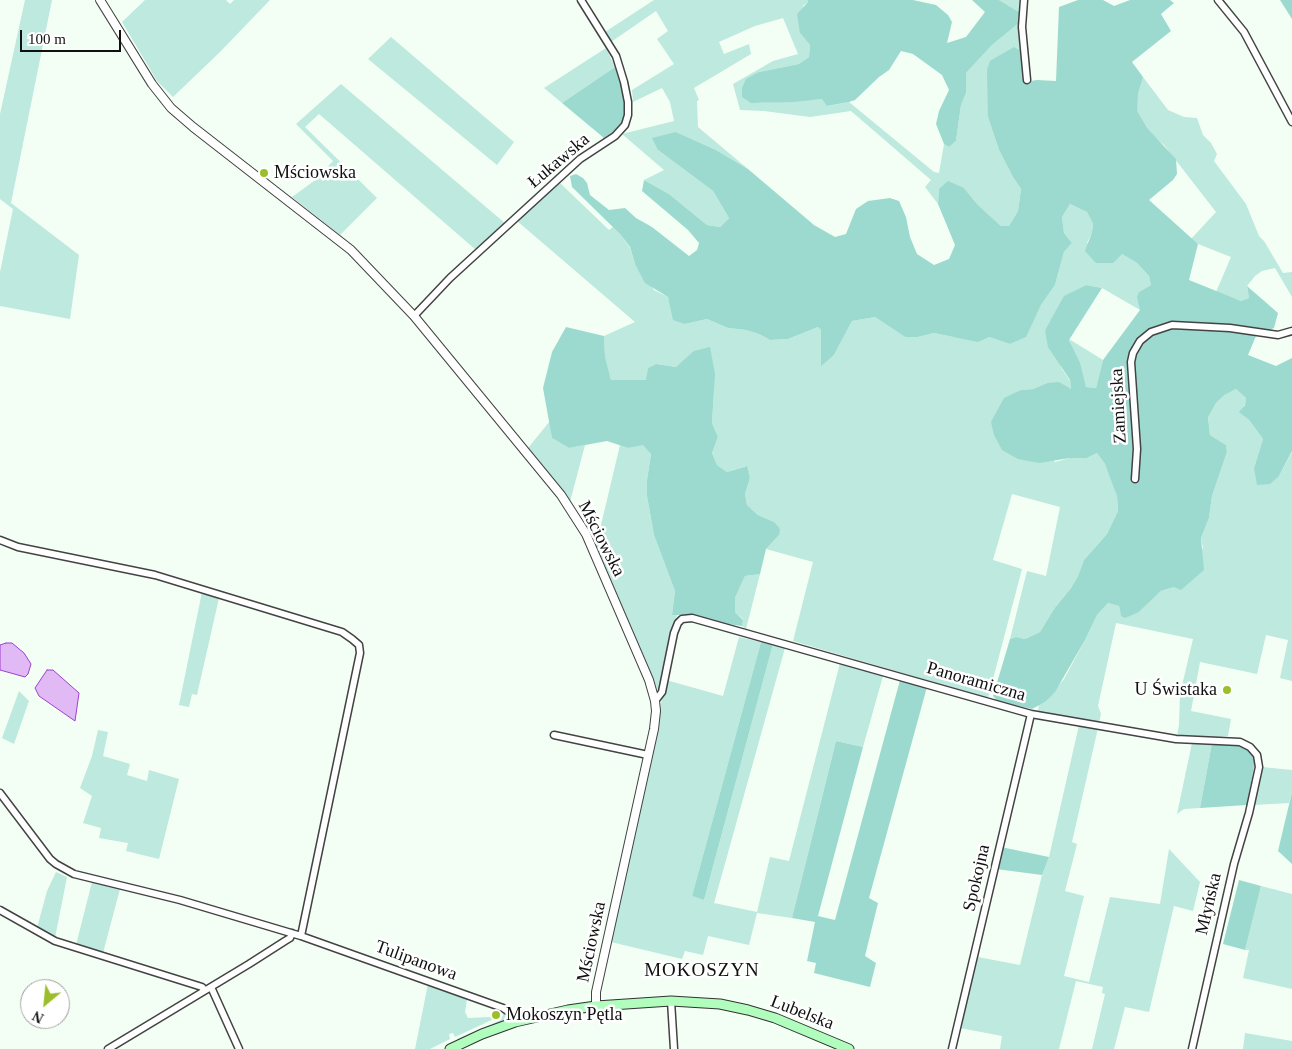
<!DOCTYPE html>
<html>
<head>
<meta charset="utf-8">
<style>
	body { margin:0 }
	#map { position:relative; width:1292px; height:1049px; overflow:hidden; background:#f3fff4; font-family:"Times New Roman",serif }
	canvas { display:block }
	.north { position:absolute; left:20px; top:979px; width:50px; height:50px; box-sizing:border-box; background:#fff; border:1px solid #9f9f9f; border-radius:50%; rotate:208deg; font-size:14px; font-weight:700; line-height:20px; text-align:center; color:#101010 }
	.north::after { content:''; display:block; margin:auto; width:18px; height:22px; background:#9cbe2a; clip-path:polygon(50% 0,100% 100%,50% 72%,0 100%) }
	.scale { position:absolute; left:20px; top:30px; width:101px; height:22px; box-sizing:border-box; border:2px solid #101010; border-top:0; padding-left:6px; font-size:15px; line-height:18px; white-space:nowrap; color:#101010; -webkit-text-stroke:4px #fff; paint-order:stroke }
</style>
</head>
<body>
<div id="map">
<canvas width="1292" height="1049"></canvas>
<div class="north">N</div>
<div class="scale">100 m</div>
</div>
<script>
const ctx = document.querySelector('canvas').getContext('2d');
ctx.lineJoin = 'round';
function paint(path, color) { ctx.fillStyle = color; ctx.fill(path, 'evenodd'); }
const shape = rows => new Path2D(rows.map(r => 'M' + r).join(''));
function strokePath(path, color, width, dash) { ctx.strokeStyle = color; ctx.lineWidth = width; ctx.lineCap = dash ? 'butt' : 'round'; ctx.setLineDash(dash || []); ctx.stroke(path); }
function drawText(font, color, halo, rows, align = 'center') {
  ctx.font = font + ' "Times New Roman",serif'; ctx.lineWidth = 5; ctx.setLineDash([]); ctx.textBaseline = 'middle'; ctx.strokeStyle = halo; ctx.fillStyle = color; for (const [text, x, y, turn = 0] of rows) {
    ctx.save(); ctx.translate(x, y); ctx.rotate((+turn || 0) * Math.PI / 180); ctx.textAlign = isNaN(turn) ? turn : align; if (halo) ctx.strokeText(text, 0, 0); ctx.fillText(text, 0, 0); ctx.restore();
  }
}
const green = shape([
	[25,0,52,0,11,203,79,255,70,319,0,306,0,272,13,209,0,199,0,114],
	[145,0,226,0,230,4,234,0,270,0,220,52,173,97,157,81,122,22],
	[654,0,808,0,808,2,803,6,800,33,810,45,809,57,799,64,759,72,758,103,822,99,828,106,849,102,934,172,939,173,944,144,949,147,956,141,961,105,966,93,966,73,992,45,1019,23,1022,52,988,117,999,150,1013,177,1021,189,1018,211,1009,226,1001,226,978,205,964,188,939,189,938,204,925,187,931,180,851,111,810,117,764,111,740,110,733,84,773,61,798,54,783,18,755,26,719,42,724,54,749,44,751,54,694,88,699,100,697,101,698,127,748,169,716,150,676,132,658,150,713,191,729,218,720,227,707,225,669,194,644,180,664,170,622,134,674,121,670,102,662,88,633,102,632,90,674,64,657,39,668,31,656,11,611,42,605,32],
	[999,0,1020,0,1019,12],
	[391,37,514,142,497,165,368,59],
	[606,48,615,67,562,103,544,88],
	[1117,76,1143,78,1143,77,1168,110,1184,117,1197,118,1203,135,1211,143,1217,154,1214,161,1246,204,1259,236,1264,241,1283,273,1292,272,1292,297,1275,268,1262,271,1255,276,1247,286,1249,298,1241,301,1216,292,1231,257,1198,244,1191,239,1216,212,1164,145,1145,129],
	[341,84,506,224,476,250,319,114,305,127,377,198,340,235,292,197,314,181,333,161,296,124],
	[559,182,609,230,613,227,620,234,630,248,635,264,654,290,668,297,672,309,685,324,707,319,728,328,746,330,759,334,770,340,788,339,818,327,821,330,821,365,834,355,852,321,875,317,905,337,918,337,934,333,954,337,989,337,1010,344,1025,337,1041,305,1055,285,1064,252,1072,243,1064,233,1062,217,1070,204,1087,212,1093,224,1092,232,1087,243,1122,254,1137,263,1149,276,1151,285,1139,292,1140,310,1102,288,1086,285,1065,296,1045,330,1062,369,1070,381,1071,389,1047,383,1033,389,1021,390,1014,394,1055,462,1070,458,1087,458,1097,453,1105,464,1110,475,1117,496,1118,511,1107,534,1084,560,1078,576,1071,588,1054,609,1040,632,1025,639,1016,637,1010,639,1027,571,1046,576,1060,507,1012,494,993,560,1022,569,988,698,793,641,813,562,766,549,779,535,774,522,758,515,747,505,745,494,750,478,746,466,727,472,717,465,712,453,718,437,712,423,714,390,685,360,676,367,656,364,648,368,647,380,611,380,605,356,604,336,635,322,517,221],
	[1069,339,1103,360,1096,388,1086,387],
	[1236,389,1246,398,1245,404,1240,412,1249,420,1263,439,1254,468,1279,476,1292,452,1292,681,1280,678,1288,640,1266,635,1257,674,1200,662,1191,711,1231,719,1228,736,1208,738,1177,735,1179,725,1180,694,1193,639,1116,623,1098,706,1101,714,1099,723,1038,711,1039,705,1045,702,1064,679,1085,640,1097,615,1108,603,1119,606,1121,615,1139,612,1161,591,1174,587,1203,548,1201,538,1209,518,1212,496,1227,452,1226,445,1210,435,1208,416,1216,403,1224,394],
	[550,421,552,438,569,448,585,445,570,502,528,448],
	[643,444,651,453,647,480,647,496,654,535,675,591,672,615,677,615,662,683,660,688,656,690,596,546,620,445,628,448],
	[760,574,746,629,742,626,743,619,735,612,735,598,745,576],
	[202,592,219,598,197,695,192,694,189,707,179,705],
	[739,637,761,642,692,896,704,900,773,644,785,648,714,903,757,912,770,857,789,861,840,663,883,676,863,747,836,741,792,918,757,913,749,945,708,936,703,955,685,951,682,959,611,942,666,680,723,696],
	[19,691,29,701,14,744,2,738],
	[1079,725,1098,728,1072,842,1077,844,1065,891,1084,896,1064,976,1089,982,1110,897,1160,904,1169,849,1200,882,1193,911,1174,906,1149,1012,1125,1007,1114,1049,1092,1049,1105,994,1102,993,1103,987,1076,981,1059,1049,1000,1049,1002,1036,960,1028,978,957,1020,965,1042,875,1049,857],
	[98,730,108,732,103,756,130,764,127,775,147,781,149,770,179,779,159,859,126,851,128,843,99,838,101,828,83,823,92,796,80,788,92,756],
	[1192,743,1212,743,1200,808,1184,809,1177,814],
	[1262,767,1292,770,1292,792,1289,803,1254,805],
	[56,872,67,877,55,938,37,928,47,891],
	[92,882,120,889,103,953,76,945],
	[1261,886,1292,894,1292,989,1243,978,1249,950,1245,950],
	[428,984,467,999,465,1012,468,1018,489,1017,496,1018,455,1037,453,1033,449,1034,450,1039,430,1049,415,1049],
	[504,1012,506,1018,504,1022,458,1041,457,1039,501,1020],
	[1245,1033,1292,1041,1292,1049,1243,1049]
]);
const forest = shape([
	[808,0,913,0,936,5,948,15,952,22,947,43,966,37,985,12,972,0,999,0,1019,12,1019,23,992,45,966,73,966,93,961,105,956,141,949,147,944,144,936,124,939,111,949,90,942,75,913,54,901,51,889,70,879,77,855,100,849,102,827,106,822,99,793,102,751,103,742,97,742,88,746,79,759,72,799,64,809,57,810,45,800,33,797,14,808,2],
	[1078,0,1103,0,1114,6,1130,0,1170,0,1174,3,1161,14,1171,31,1132,62,1143,77,1138,93,1137,111,1147,128,1176,159,1177,174,1173,180,1149,200,1198,244,1189,280,1241,301,1249,298,1247,286,1278,313,1274,328,1256,336,1248,355,1276,366,1292,358,1292,451,1279,476,1270,484,1257,485,1254,468,1263,439,1249,420,1239,412,1245,405,1246,398,1236,389,1224,395,1216,403,1208,417,1210,435,1226,445,1227,452,1212,496,1209,518,1201,538,1204,570,1181,590,1174,587,1161,591,1139,612,1125,618,1121,616,1119,606,1108,603,1097,615,1085,640,1055,692,1045,702,1032,709,997,701,993,696,1010,639,1016,637,1025,639,1040,632,1054,609,1071,588,1078,576,1084,560,1107,534,1118,511,1117,496,1105,464,1097,453,1087,458,1070,458,1039,463,1018,459,1002,450,994,435,991,422,1004,398,1021,390,1033,389,1047,383,1059,382,1071,389,1070,380,1048,347,1045,330,1064,296,1086,285,1102,288,1069,340,1080,363,1086,387,1096,388,1103,360,1140,310,1137,297,1139,292,1151,285,1149,276,1137,263,1122,254,1113,263,1096,263,1085,251,1092,232,1093,224,1087,212,1070,204,1062,217,1064,233,1072,243,1064,252,1055,285,1041,305,1026,337,1010,344,989,337,978,342,934,333,918,337,905,337,875,317,852,321,834,355,821,366,821,330,818,327,788,339,770,340,759,334,746,330,728,328,707,319,685,324,673,320,668,297,645,283,635,264,630,247,620,234,572,187,570,176,576,174,583,178,587,183,590,195,609,210,625,208,636,218,652,227,689,256,697,250,699,243,688,230,642,191,644,180,669,194,707,225,720,227,729,218,713,191,658,150,652,138,676,132,716,150,748,169,814,225,835,237,846,234,856,209,868,201,890,198,899,201,906,217,910,237,917,254,934,265,949,259,955,245,938,204,939,189,948,181,964,188,978,205,1001,226,1009,226,1018,211,1021,189,1013,177,999,150,988,117,987,70,990,61,1014,47,1022,52,1024,82,1037,80,1056,81,1059,7],
	[1280,0,1292,0,1292,19],
	[615,67,624,95,625,117,621,127,604,138,562,103],
	[566,327,604,336,605,356,611,380,646,380,648,368,656,364,676,367,694,351,710,347,715,374,712,423,718,437,712,453,717,465,727,472,747,466,750,478,745,494,747,505,758,515,774,522,780,529,779,535,766,549,760,574,745,576,735,598,735,612,743,620,742,626,728,624,695,615,672,615,675,591,654,535,647,496,647,480,651,454,643,445,628,448,607,441,569,448,552,438,543,388,552,352],
	[761,642,773,644,704,900,692,896],
	[900,680,927,687,869,898,878,903,865,956,876,963,870,987,814,973,816,963,807,961,815,922,792,918,836,741,863,747,818,916,835,920],
	[1212,743,1239,746,1250,750,1255,761,1247,805,1200,808],
	[1292,792,1292,864,1278,851],
	[1001,847,1049,857,1042,875,996,869],
	[1239,880,1261,886,1245,950,1223,944]
]);
const water = shape([
	[6,643,12,643,24,653,31,664,28,674,25,677,0,670,0,645,6,643],
	[47,670,53,670,79,693,75,721,39,696,35,688,47,670]
]);
const minor = shape([
	[1024,0,1022,27,1027,80],
	[1218,0,1244,32,1292,122],
	[414,316,450,278,580,159,615,136,625,125,628,115,628,102,624,82,616,56,581,0],
	[1135,479,1137,449,1131,362,1133,353,1140,341,1151,332,1172,325,1230,328,1278,335,1292,331],
	[0,540,18,547,155,575,342,632,352,639,359,645,360,653,301,936],
	[655,701,662,692,674,633,678,623,682,619,692,618,1031,714,1176,739,1240,742,1250,747,1257,755,1259,767,1249,813,1234,864,1192,1049],
	[554,735,648,755],
	[0,793,50,859,56,864,74,874,180,900,301,936,503,1008,509,1012,515,1022],
	[0,910,55,941,202,987,204,990],
	[211,987,239,1049],
	[671,1001,674,1049],
	[108,1049,249,964,285,941,290,938,292,933],
	[952,1049,1031,714]
]);
const tertiary = shape([
	[100,0,152,84,171,108,193,127,351,250,414,316,561,495,586,534,649,680,655,701,656,711,654,729,596,992,596,1006]
]);
const secondary = shape([
	[450,1049,482,1034,515,1022,568,1010,596,1006,671,1001,720,1004,748,1010,775,1018,849,1049]
]);
const markers = [
	[264,173,5,"#9cbe2a"],
	[1227,690,5,"#9cbe2a"],
	[496,1015,5,"#9cbe2a"]
];
const streetNames = [
	["Łukawska",559,161,-40],
	["Zamiejska",1119,406,-93],
	["Mściowska",601,539,63],
	["Panoramiczna",976,682,16],
	["Spokojna",977,878,-77],
	["Młyńska",1209,904,-77],
	["Mściowska",592,942,-78],
	["Tulipanowa",416,961,20],
	["Lubelska",802,1013,21]
];
const poiNames = [
	["Mściowska",274,173],
	["U Świstaka",1217,690,"right"],
	["Mokoszyn Pętla",506,1015]
];
const neighbourhoodNames = [
	["MOKOSZYN",702,971]
];
paint(green, '#bde9de');
paint(forest, '#9cdacf');
paint(water, '#e0b9f5');
strokePath(water, '#9e41cb', 1);
strokePath(minor, '#434343', 9);
strokePath(tertiary, '#434343', 10);
strokePath(secondary, '#323232', 11);
strokePath(minor, '#fff', 6);
strokePath(tertiary, '#fff', 8);
strokePath(secondary, '#b0fdbd', 9);
for (const [x, y, r, color] of markers) { const dot = new Path2D(); dot.arc(x, y, r, 0, 2 * Math.PI); ctx.fillStyle = color; ctx.fill(dot); strokePath(dot, '#fff', 2); }
drawText('18px', '#101010', '#fff', streetNames);
drawText('18px', '#101010', '#fff', poiNames, 'left');
ctx.letterSpacing = '1px';
drawText('19px', '#101010', '#fff', neighbourhoodNames);
ctx.letterSpacing = '0px';
</script>
</body>
</html>
